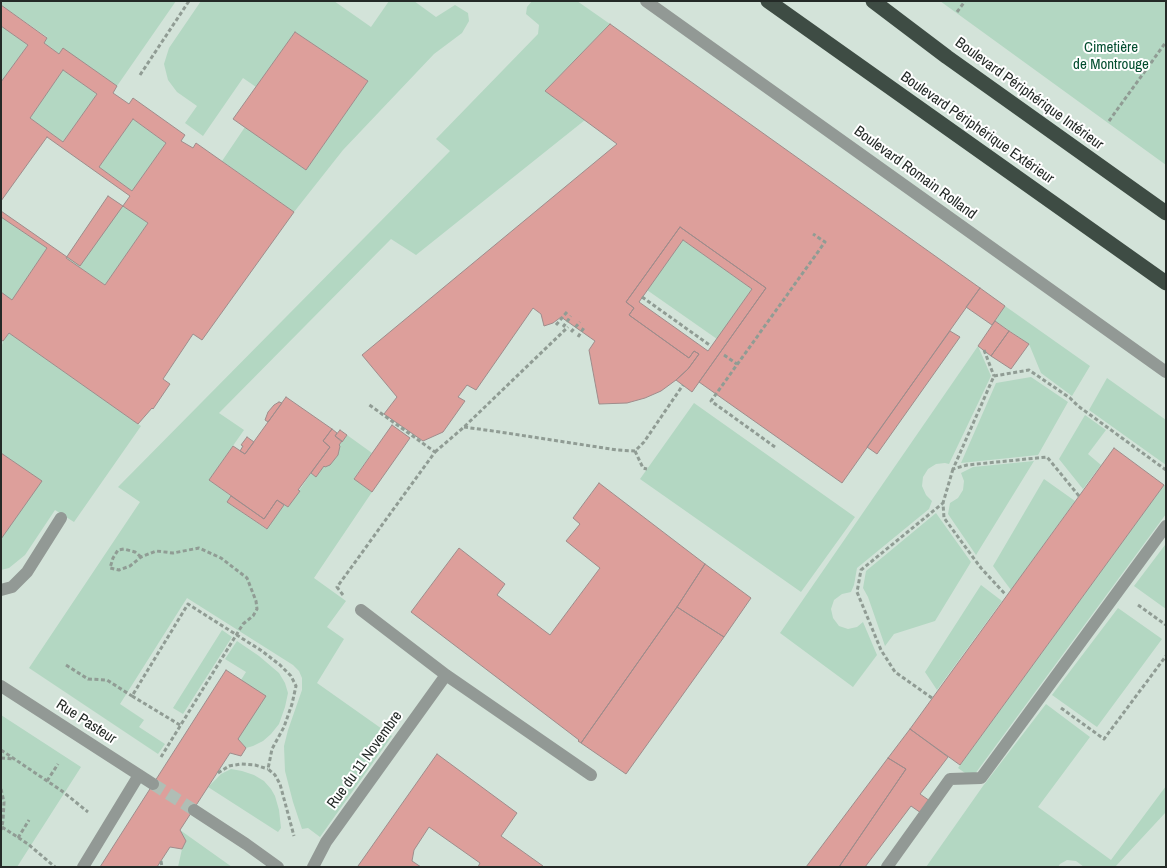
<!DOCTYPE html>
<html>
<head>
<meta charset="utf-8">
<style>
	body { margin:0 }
	#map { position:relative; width:1167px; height:868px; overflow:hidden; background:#d3e3d9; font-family:"Archivo Narrow",sans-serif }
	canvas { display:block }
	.frame { position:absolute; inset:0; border:2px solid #242a27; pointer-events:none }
</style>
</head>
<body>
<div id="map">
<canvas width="1167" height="868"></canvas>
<div class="frame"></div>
</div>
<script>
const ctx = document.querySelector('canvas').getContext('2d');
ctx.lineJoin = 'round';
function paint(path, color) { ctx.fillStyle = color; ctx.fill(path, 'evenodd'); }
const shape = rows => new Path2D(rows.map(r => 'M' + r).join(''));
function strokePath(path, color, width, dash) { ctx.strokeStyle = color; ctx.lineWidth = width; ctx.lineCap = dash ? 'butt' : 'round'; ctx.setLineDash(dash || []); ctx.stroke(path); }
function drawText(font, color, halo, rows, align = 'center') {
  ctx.font = font + ' "Archivo Narrow",sans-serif'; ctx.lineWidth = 4; ctx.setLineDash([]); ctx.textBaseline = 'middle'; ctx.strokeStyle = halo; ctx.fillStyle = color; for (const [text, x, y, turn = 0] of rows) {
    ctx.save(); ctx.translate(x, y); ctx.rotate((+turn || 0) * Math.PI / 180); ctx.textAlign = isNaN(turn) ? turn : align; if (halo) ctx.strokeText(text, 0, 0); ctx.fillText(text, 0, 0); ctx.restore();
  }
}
const green = shape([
	[1,1,176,1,117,86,63,49,59,54,44,43,47,37,1,5],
	[201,1,334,1,371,27,389,1,414,1,436,17,455,5,468,13,469,21,462,33,434,54,343,150,294,212,222,161,245,127,306,170,368,81,295,32,256,87,243,78,203,136,185,123,197,106,177,92,168,80,164,64,169,48],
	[532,1,577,1,610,24,545,91,585,120,416,255,391,239,219,413,244,430,209,480,231,496,227,502,266,529,284,505,288,507,311,473,316,476,324,466,326,467,333,461,338,454,340,446,339,445,347,435,372,453,354,478,372,492,314,578,346,601,327,627,344,639,317,683,392,736,320,837,308,828,302,829,293,802,285,771,284,746,288,730,302,690,302,678,299,671,293,665,187,598,120,704,144,720,139,727,165,744,158,754,29,668,140,502,118,487,450,151,436,139,538,34,539,25,526,14,527,7],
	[940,1,1166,1,1166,165],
	[1,26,28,45,1,82],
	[63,70,97,94,63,142,30,118],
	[133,119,166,143,132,191,99,167],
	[108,196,148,223,105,285,66,258],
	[1,217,47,248,12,300,1,292],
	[683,240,752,289,717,339,647,290],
	[1005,306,1090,366,1072,396,1041,373,1029,344,995,321],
	[9,333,141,426,74,522,55,510,25,555,9,568,1,570,1,539,41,481,1,453,1,349,3,341],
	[978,346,991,376,949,464,945,463,936,464,928,469,923,477,922,486,926,495,932,501,929,509,857,568,854,585,851,592,842,594,834,600,831,609,833,618,839,626,848,629,857,627,863,622,877,655,853,687,780,633],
	[1031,377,1068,402,1038,455,961,463,996,383],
	[1107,378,1166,420,1166,465,1089,410],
	[694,403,855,517,801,592,640,479],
	[1085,415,1106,430,1088,454,1101,465,1083,489,1059,459],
	[1034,461,976,555,948,514,950,503,958,498,963,490,964,481,961,473,973,467],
	[1044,479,1075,501,1011,590,993,566],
	[1164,485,1166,486,1166,514,972,778,958,768],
	[936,513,971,562,935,621,894,634,885,646,868,597,863,588,866,571],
	[1165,545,1166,545,1166,609,1134,586],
	[981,585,1002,601,937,690,925,672],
	[1118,608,1162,639,1097,727,1052,695],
	[222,630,232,637,183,714,173,708],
	[237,641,259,656,279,673,285,683,288,693,285,707,279,724,271,734,263,741,253,746,246,748,238,739,241,680,246,672,225,659],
	[1046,704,1090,737,1038,807,1111,860,1166,786,1166,812,1115,867,1084,867,1076,861,1067,860,1060,864,1058,867,926,867,983,786],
	[1,715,81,767,17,867,1,867],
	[231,769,242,771,254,775,264,781,271,789,275,796,279,810,281,828,278,832,208,787,221,774],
	[180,830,232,867,178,867,182,849,186,841]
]);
const building = shape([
	[1,5,47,38,44,43,59,54,63,48,117,86,113,93,129,104,133,98,185,135,181,141,193,148,196,143,294,212,202,340,193,334,163,379,170,384,153,409,152,408,138,424,9,333,3,341,1,340,1,292,12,300,47,248,1,217,1,82,28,45,1,26,1,5],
	[63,70,97,94,63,142,30,118,63,70],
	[133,119,166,143,132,191,99,167,133,119],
	[108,196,148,223,105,285,66,258,108,196],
	[610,24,980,288,842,483,699,382,766,288,680,227,626,302,634,308,629,315,689,358,694,351,699,354,688,369,676,380,661,391,645,398,627,403,599,404,589,350,595,341,561,317,553,323,544,326,541,314,533,308,476,390,467,385,458,397,465,401,443,432,423,441,384,414,397,397,362,355,617,144,545,91,610,24],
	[295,32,368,81,306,170,233,119,295,32],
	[47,137,130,196,80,266,1,211,1,201,47,137],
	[680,227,766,288,692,392,676,380,688,369,699,354,694,351,689,358,629,315,634,308,626,302,680,227],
	[683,240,752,289,708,351,639,302,683,240],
	[980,288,1005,306,992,325,966,307,980,288],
	[995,321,1009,331,991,356,978,346,995,321],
	[950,331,960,337,877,454,867,447,950,331],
	[1009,331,1029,344,1011,369,991,356,1009,331],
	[286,397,332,429,323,441,330,447,298,490,300,491,288,507,277,500,264,519,209,480,233,446,245,454,286,397],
	[279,402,282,403,268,422,265,420,268,412,274,405,279,402],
	[392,425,410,438,372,492,354,479,392,425],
	[332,429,337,433,335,436,342,441,339,445,340,446,338,455,330,465,325,467,324,466,316,477,311,473,330,447,323,441,332,429],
	[340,430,347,435,342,442,335,436,340,430],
	[247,437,254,442,245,454,240,451,243,446,241,445,247,437],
	[1114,448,1164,485,960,765,910,729,1114,448],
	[1,453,42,481,1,539,1,453],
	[599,483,705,564,677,607,581,743,578,741,579,740,411,612,459,548,505,584,497,595,550,635,600,568,566,541,580,524,573,518,599,483],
	[231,496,264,519,277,500,284,505,267,529,227,502,231,496],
	[705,564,751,598,724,637,677,607,705,564],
	[677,607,724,637,626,774,581,743,677,607],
	[226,670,266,696,238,739,246,748,241,756,230,753,180,830,186,841,182,849,170,847,157,867,100,867,226,670],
	[910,729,948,757,920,794,930,801,921,813,911,806,865,867,839,867,906,769,888,758,910,729],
	[437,754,517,813,501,836,543,866,542,867,478,867,480,863,429,827,414,850,412,861,421,867,359,867,358,866,437,754],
	[888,758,906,769,839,867,806,867,888,758]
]);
const minorTunnel = shape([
	[153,784,194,810]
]);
const path = shape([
	[957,12,965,1],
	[140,75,189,1],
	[1109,121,1166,42],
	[642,297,711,346],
	[556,325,567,312],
	[563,327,571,316],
	[571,332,580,322],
	[578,337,585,326],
	[984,350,994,376],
	[724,355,737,364],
	[464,427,500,432,617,450,635,451,644,442,683,385],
	[775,447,711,401,825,242,813,234],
	[635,451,643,468,647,469],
	[435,452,464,427,568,327],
	[953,469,943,503,944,518,981,568,1006,595],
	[1079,496,1047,457,967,465,953,469,994,376,1029,370,1070,398,1078,406,1166,470],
	[141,557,135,552,124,549,118,550,113,558,110,568,119,570,130,566,141,557,156,551,173,553,199,548,221,558,247,578,256,601,257,609,253,616,243,624,161,757],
	[343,595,337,587,435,452,368,404],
	[1138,605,1166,625],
	[66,665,88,679,107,680,132,696],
	[932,698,895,672,881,650,857,592,861,570,943,503],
	[1061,708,1104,739,1166,656],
	[180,725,132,696,188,604,262,651,280,665,291,676,296,686,292,704,284,727,272,749,268,769,275,775,280,784,294,836],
	[1,750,62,791,88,812],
	[1,758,14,759],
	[218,773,229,766,241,764,255,765,268,769],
	[47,781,58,764],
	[1,789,4,802,3,821,1,830],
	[2,827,28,844,55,867],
	[18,838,29,820],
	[161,861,162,867]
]);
const minor = shape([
	[646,1,1166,372],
	[1,590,12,587,27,572,61,518],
	[361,610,446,675,591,775],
	[1,686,153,784],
	[194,810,246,844,278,867],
	[83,867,139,775],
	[313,867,326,842,446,675],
	[887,867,950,779,981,778,1166,526]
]);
const highway = shape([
	[768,1,1166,283],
	[873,1,947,57,1166,213]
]);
const parkNames = [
	["Cimetière",1111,48],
	["de Montrouge",1111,65]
];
const streetNames = [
	["Boulevard Périphérique Intérieur",1029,94,36],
	["Boulevard Périphérique Extérieur",977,128,35],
	["Boulevard Romain Rolland",915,173,36],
	["Rue Pasteur",86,722,33],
	["Rue du 11 Novembre",365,760,-54]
];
paint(green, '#b3d7c2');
paint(building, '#dd9f9b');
strokePath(building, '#9e8c8b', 1);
strokePath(minorTunnel, '#b0beb5', 12, [12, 6]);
strokePath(path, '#909c94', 3, [4, 2.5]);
strokePath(minor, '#929995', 12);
strokePath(highway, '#3e4c44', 15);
drawText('15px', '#034d2f', '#fff', parkNames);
drawText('15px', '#242a27', '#fff', streetNames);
</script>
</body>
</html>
